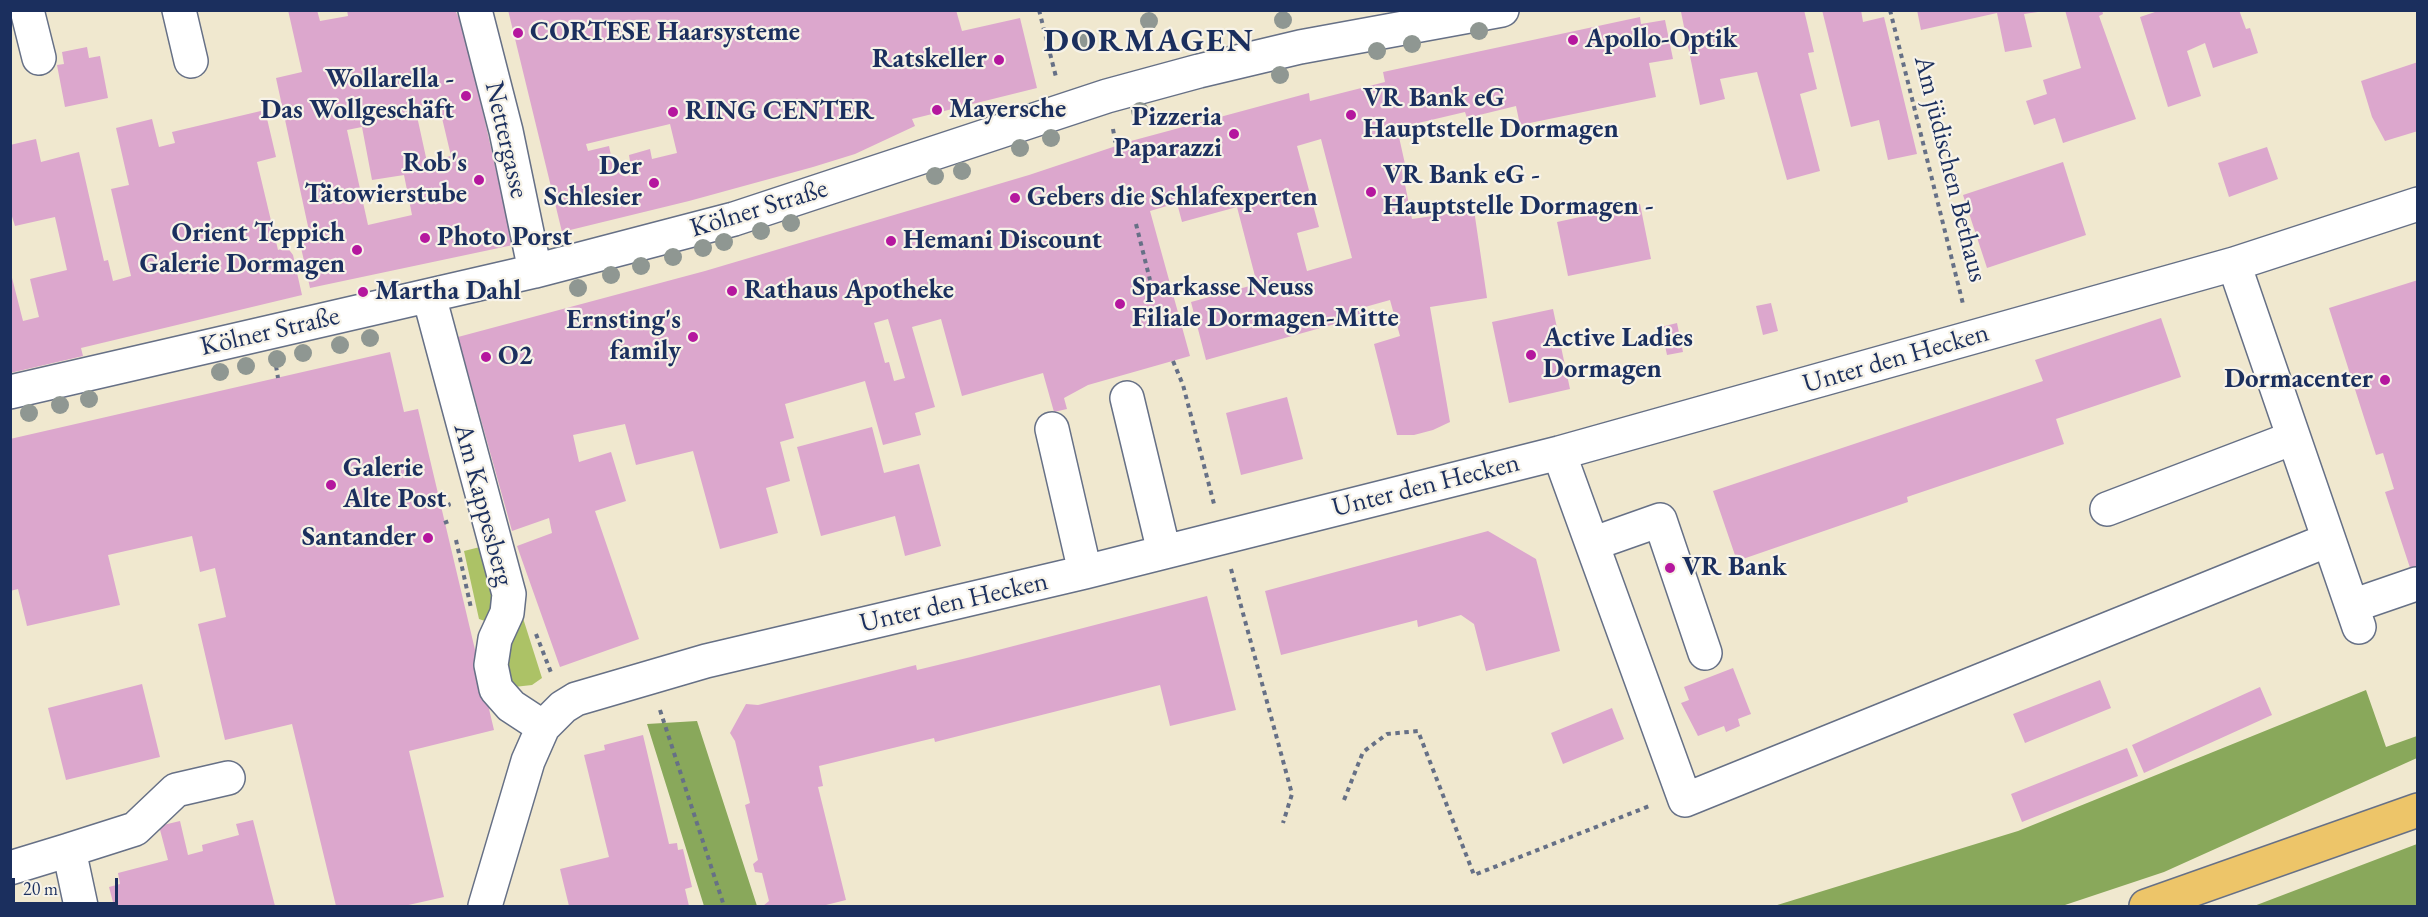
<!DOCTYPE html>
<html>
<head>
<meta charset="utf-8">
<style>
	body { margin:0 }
	#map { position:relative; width:2428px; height:917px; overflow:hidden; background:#f0e8cf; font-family:"EB Garamond",serif }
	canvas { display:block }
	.frame { position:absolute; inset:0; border:12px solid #1b2f5e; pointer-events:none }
	.scale { position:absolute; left:12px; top:878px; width:106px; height:27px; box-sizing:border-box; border:3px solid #1b2f5e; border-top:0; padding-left:8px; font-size:18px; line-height:21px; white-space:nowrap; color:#1b2f5e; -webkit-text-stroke:4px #f7f3e8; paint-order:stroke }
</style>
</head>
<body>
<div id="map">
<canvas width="2428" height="917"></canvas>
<div class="frame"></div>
<div class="scale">20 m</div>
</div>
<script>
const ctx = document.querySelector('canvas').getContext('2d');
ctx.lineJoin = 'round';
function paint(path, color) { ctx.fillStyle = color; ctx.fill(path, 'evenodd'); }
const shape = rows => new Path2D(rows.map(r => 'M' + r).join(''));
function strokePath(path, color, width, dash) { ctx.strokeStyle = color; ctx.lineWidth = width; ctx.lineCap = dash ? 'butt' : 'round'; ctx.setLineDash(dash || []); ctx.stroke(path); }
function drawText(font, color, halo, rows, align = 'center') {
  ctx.font = font + ' "EB Garamond",serif'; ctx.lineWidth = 4.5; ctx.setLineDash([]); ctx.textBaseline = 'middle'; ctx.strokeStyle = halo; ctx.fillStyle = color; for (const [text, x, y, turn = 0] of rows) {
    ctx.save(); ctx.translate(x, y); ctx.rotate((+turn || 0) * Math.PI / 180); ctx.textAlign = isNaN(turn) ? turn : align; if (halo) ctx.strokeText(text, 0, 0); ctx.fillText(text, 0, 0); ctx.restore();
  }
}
const green = shape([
	[484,546,501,593,491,623,479,619,464,551],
	[522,615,542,678,532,685,514,687,506,685,502,649]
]);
const forest = shape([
	[2366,690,2386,747,2417,736,2417,758,2164,872,2062,906,1774,906,2018,831],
	[697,721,757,906,704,906,647,724],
	[2417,844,2417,906,2254,906]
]);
const building = shape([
	[288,10,317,10,320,21,348,16,347,10,455,10,464,29,513,245,310,288,298,234,309,231,276,78,302,72],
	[429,104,432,120,442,118,451,156,427,162,415,107],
	[362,127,372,180,404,175,412,215,368,225,347,130],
	[508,10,956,10,962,31,1020,18,1037,88,912,119,915,126,855,154,813,167,689,201,562,232],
	[670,124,677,153,652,159,650,149,629,155,630,161,613,165,609,146,588,151,586,144],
	[1692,10,1804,10,1814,52,1808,53,1817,89,1800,94,1820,171,1787,180,1757,72,1720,79,1725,99,1700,105,1681,12],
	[1822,10,1861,10,1863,22,1884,17,1917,154,1888,160,1879,120,1851,127],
	[1917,10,2038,10,2038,12,2024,14,2032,47,2005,52,1997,13,1921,30],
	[2065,10,2102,10,2103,14,2099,16,2136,119,2063,143,2055,118,2034,125,2026,101,2047,94,2043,80,2081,68],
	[2154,10,2239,10,2246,29,2250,28,2258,53,2213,68,2205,43,2187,51,2201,96,2168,107,2140,17,2155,12],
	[1640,17,1641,24,1665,20,1673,59,1649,63,1656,97,1520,125,1516,106,1467,118,1465,112,1397,128,1405,164,1401,165,1412,219,1474,210,1487,298,1430,307,1450,422,1433,430,1414,435,1397,435,1374,344,1400,336,1390,300,1365,307,1367,315,1206,360,1191,302,1257,284,1237,207,1182,222,1177,203,1150,211,1190,356,1088,385,1064,398,1067,409,1054,412,1043,373,962,396,941,319,912,327,935,407,915,413,921,435,883,445,865,381,785,404,794,438,780,442,790,481,766,488,778,533,720,549,693,451,636,465,625,424,573,435,579,462,611,452,626,501,595,511,639,639,560,667,517,546,552,533,549,518,512,531,458,337,705,271,1029,175,1131,141,1309,93,1310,101,1385,82,1383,72],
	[1321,139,1352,258,1307,271,1297,233,1319,227,1297,146],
	[888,319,905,378,894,381,889,362,885,363,874,323],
	[87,47,89,58,100,56,108,98,65,107,57,65,64,64,62,52],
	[2418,62,2418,131,2385,141,2372,117,2361,81],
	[265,110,276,157,257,162,278,250,287,247,293,255,302,295,81,348,83,356,10,373,10,270,23,321,39,317,30,279,67,270,55,217,15,226,10,210,10,145,36,139,41,162,79,152,104,261,108,260,113,281,131,276,111,189,129,185,116,128,152,119,159,147,175,143,172,132],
	[2267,147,2278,179,2229,197,2218,163],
	[2063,162,2086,235,1987,268,1963,195],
	[1640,204,1651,259,1568,276,1557,222],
	[2418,280,2418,588,2417,589,2385,492,2394,489,2383,453,2376,455,2329,308],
	[1771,303,1778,331,1763,335,1756,306],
	[1553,309,1570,389,1509,403,1492,322],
	[2161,318,2181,377,2056,419,2064,444,1907,497,1908,502,1737,561,1713,491,2043,381,2035,360],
	[1677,323,1683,352,1667,355,1661,327],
	[390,352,404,412,418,409,494,730,409,751,444,897,404,906,336,906,292,724,225,740,198,624,226,617,215,568,200,572,192,536,108,555,120,605,27,626,18,589,10,591,10,439],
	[1287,397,1303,459,1241,475,1226,413],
	[872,427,884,473,919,464,941,546,905,556,895,516,821,536,797,447],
	[1488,531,1536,559,1560,651,1486,671,1474,624,1461,615,1418,627,1417,620,1281,655,1265,591],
	[1207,596,1236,710,1170,726,1160,685,935,742,934,738,819,766,823,786,818,787,846,900,822,906,763,906,769,901,762,873,755,872,753,864,758,860,745,805,750,803,735,741,730,733,746,704,758,705,916,665,917,670,971,657],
	[1733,668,1751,714,1738,719,1740,726,1726,732,1724,726,1698,736,1681,703,1689,700,1684,687],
	[2100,680,2111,708,2025,743,2013,714],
	[142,684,160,757,66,780,48,708],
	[2260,687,2272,715,2144,773,2132,745],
	[1612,708,1624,739,1563,764,1551,733],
	[643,735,669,844,677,843,678,850,683,849,692,887,685,889,689,906,569,906,560,869,609,857,584,755,605,750,604,745],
	[2127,748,2138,776,2022,822,2011,794],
	[253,820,275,906,114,906,109,887,120,884,118,873,168,860,159,826,180,821,188,855,203,851,202,845,239,835,236,824]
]);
const path = shape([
	[1039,10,1056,77],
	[1890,10,1963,304],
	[1113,129,1116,146],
	[1136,224,1150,280],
	[1173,361,1183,385,1214,504],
	[276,366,278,378],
	[440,507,449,505,448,503],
	[444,523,452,520],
	[456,540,471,608],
	[1231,569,1292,794,1283,823],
	[536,634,552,675],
	[660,710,724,906],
	[1344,800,1363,752,1387,734,1418,731,1474,875,1652,805]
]);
const minor = shape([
	[27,10,39,58],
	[179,10,191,61],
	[475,10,506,131,535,271],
	[2234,264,2359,627],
	[429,296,509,594,507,613,495,639,491,665,496,689,511,706,543,727],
	[10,392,535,271,734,219,1107,96,1199,71,1300,47,1502,10],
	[1127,398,1164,552],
	[1052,429,1085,572],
	[1559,453,1685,800,2328,540],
	[2107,509,2293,438],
	[1592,544,1660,520,1705,653],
	[2352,606,2416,584],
	[10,868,69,850],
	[81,906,69,850,135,829,176,790,228,778],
	[485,906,528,761,543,727,563,707,576,699,706,661,1085,572,1559,453,2234,264,2418,204]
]);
const major = shape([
	[2146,906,2418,810]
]);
const trees = [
	[1283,20],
	[1149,21],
	[1479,31],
	[1088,41],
	[1412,44],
	[1377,51],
	[1280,75],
	[1140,111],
	[1051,138],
	[1020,148],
	[962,171],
	[935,176],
	[791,223],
	[761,231],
	[724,242],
	[703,248],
	[673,257],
	[641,266],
	[611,275],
	[578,288],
	[370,338],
	[340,345],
	[303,353],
	[277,359],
	[246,366],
	[220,372],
	[89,399],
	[60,405],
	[29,413]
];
const markers = [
	[518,33,6,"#b5179e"],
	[1573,40,6,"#b5179e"],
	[999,60,6,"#b5179e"],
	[466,96,6,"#b5179e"],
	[937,110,6,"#b5179e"],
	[673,112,6,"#b5179e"],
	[1351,115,6,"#b5179e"],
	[1234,134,6,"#b5179e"],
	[479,180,6,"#b5179e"],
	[654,183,6,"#b5179e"],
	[1371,192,6,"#b5179e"],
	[1015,198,6,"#b5179e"],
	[425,238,6,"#b5179e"],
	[891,241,6,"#b5179e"],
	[357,250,6,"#b5179e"],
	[732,291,6,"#b5179e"],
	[363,292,6,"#b5179e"],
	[1120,304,6,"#b5179e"],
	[693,337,6,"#b5179e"],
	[1531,355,6,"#b5179e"],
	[486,357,6,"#b5179e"],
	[2385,380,6,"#b5179e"],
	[331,485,6,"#b5179e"],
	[428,538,6,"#b5179e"],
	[1670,568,6,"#b5179e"]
];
const poiNames = [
	["CORTESE Haarsysteme",530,33],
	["Apollo-Optik",1585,40],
	["Ratskeller",987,60,"right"],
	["Wollarella -",454,80,"right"],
	["Das Wollgeschäft",454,111,"right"],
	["VR Bank eG",1363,99],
	["Hauptstelle Dormagen",1363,130],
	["Mayersche",949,110],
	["RING CENTER",685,112],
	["Pizzeria",1222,118,"right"],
	["Paparazzi",1222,149,"right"],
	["Rob's",467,164,"right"],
	["Tätowierstube",467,195,"right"],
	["Der",642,167,"right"],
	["Schlesier",642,198,"right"],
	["VR Bank eG -",1383,176],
	["Hauptstelle Dormagen -",1383,207],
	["Gebers die Schlafexperten",1027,198],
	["Orient Teppich",345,234,"right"],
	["Galerie Dormagen",345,265,"right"],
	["Photo Porst",437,238],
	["Hemani Discount",903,241],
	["Sparkasse Neuss",1132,288],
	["Filiale Dormagen-Mitte",1132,319],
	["Rathaus Apotheke",744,291],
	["Martha Dahl",375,292],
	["Ernsting's",681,321,"right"],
	["family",681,352,"right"],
	["Active Ladies",1543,339],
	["Dormagen",1543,370],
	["O2",498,357],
	["Dormacenter",2373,380,"right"],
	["Galerie",343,469],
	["Alte Post",343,500],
	["Santander",416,538,"right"],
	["VR Bank",1682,568]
];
const streetNames = [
	["Nettergasse",506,140,77],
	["Am jüdischen Bethaus",1950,169,76],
	["Kölner Straße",759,209,-17],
	["Kölner Straße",270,332,-13],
	["Unter den Hecken",1896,359,-16],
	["Unter den Hecken",1426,486,-14],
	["Am Kappesberg",483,505,75],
	["Unter den Hecken",954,603,-13]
];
const districtNames = [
	["DORMAGEN",1149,42]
];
paint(green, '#acc266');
paint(forest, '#89a85b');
paint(building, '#dca7cd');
strokePath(minor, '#667086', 36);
strokePath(major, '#667086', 36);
strokePath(path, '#667086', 4, [4.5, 4.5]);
strokePath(minor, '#fff', 33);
strokePath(major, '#edc569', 33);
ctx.fillStyle = '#8f9792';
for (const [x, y] of trees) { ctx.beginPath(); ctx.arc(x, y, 9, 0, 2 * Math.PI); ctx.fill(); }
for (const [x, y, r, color] of markers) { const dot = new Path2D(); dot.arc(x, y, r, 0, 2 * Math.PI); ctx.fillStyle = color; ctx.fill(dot); strokePath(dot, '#f7f3e8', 2); }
drawText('bold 27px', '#1b2f5e', '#f7f3e8', poiNames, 'left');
drawText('27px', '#1b2f5e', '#f7f3e8', streetNames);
ctx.letterSpacing = '1.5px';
drawText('bold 33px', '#1b2f5e', '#f7f3e8', districtNames);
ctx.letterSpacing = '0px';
</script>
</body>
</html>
